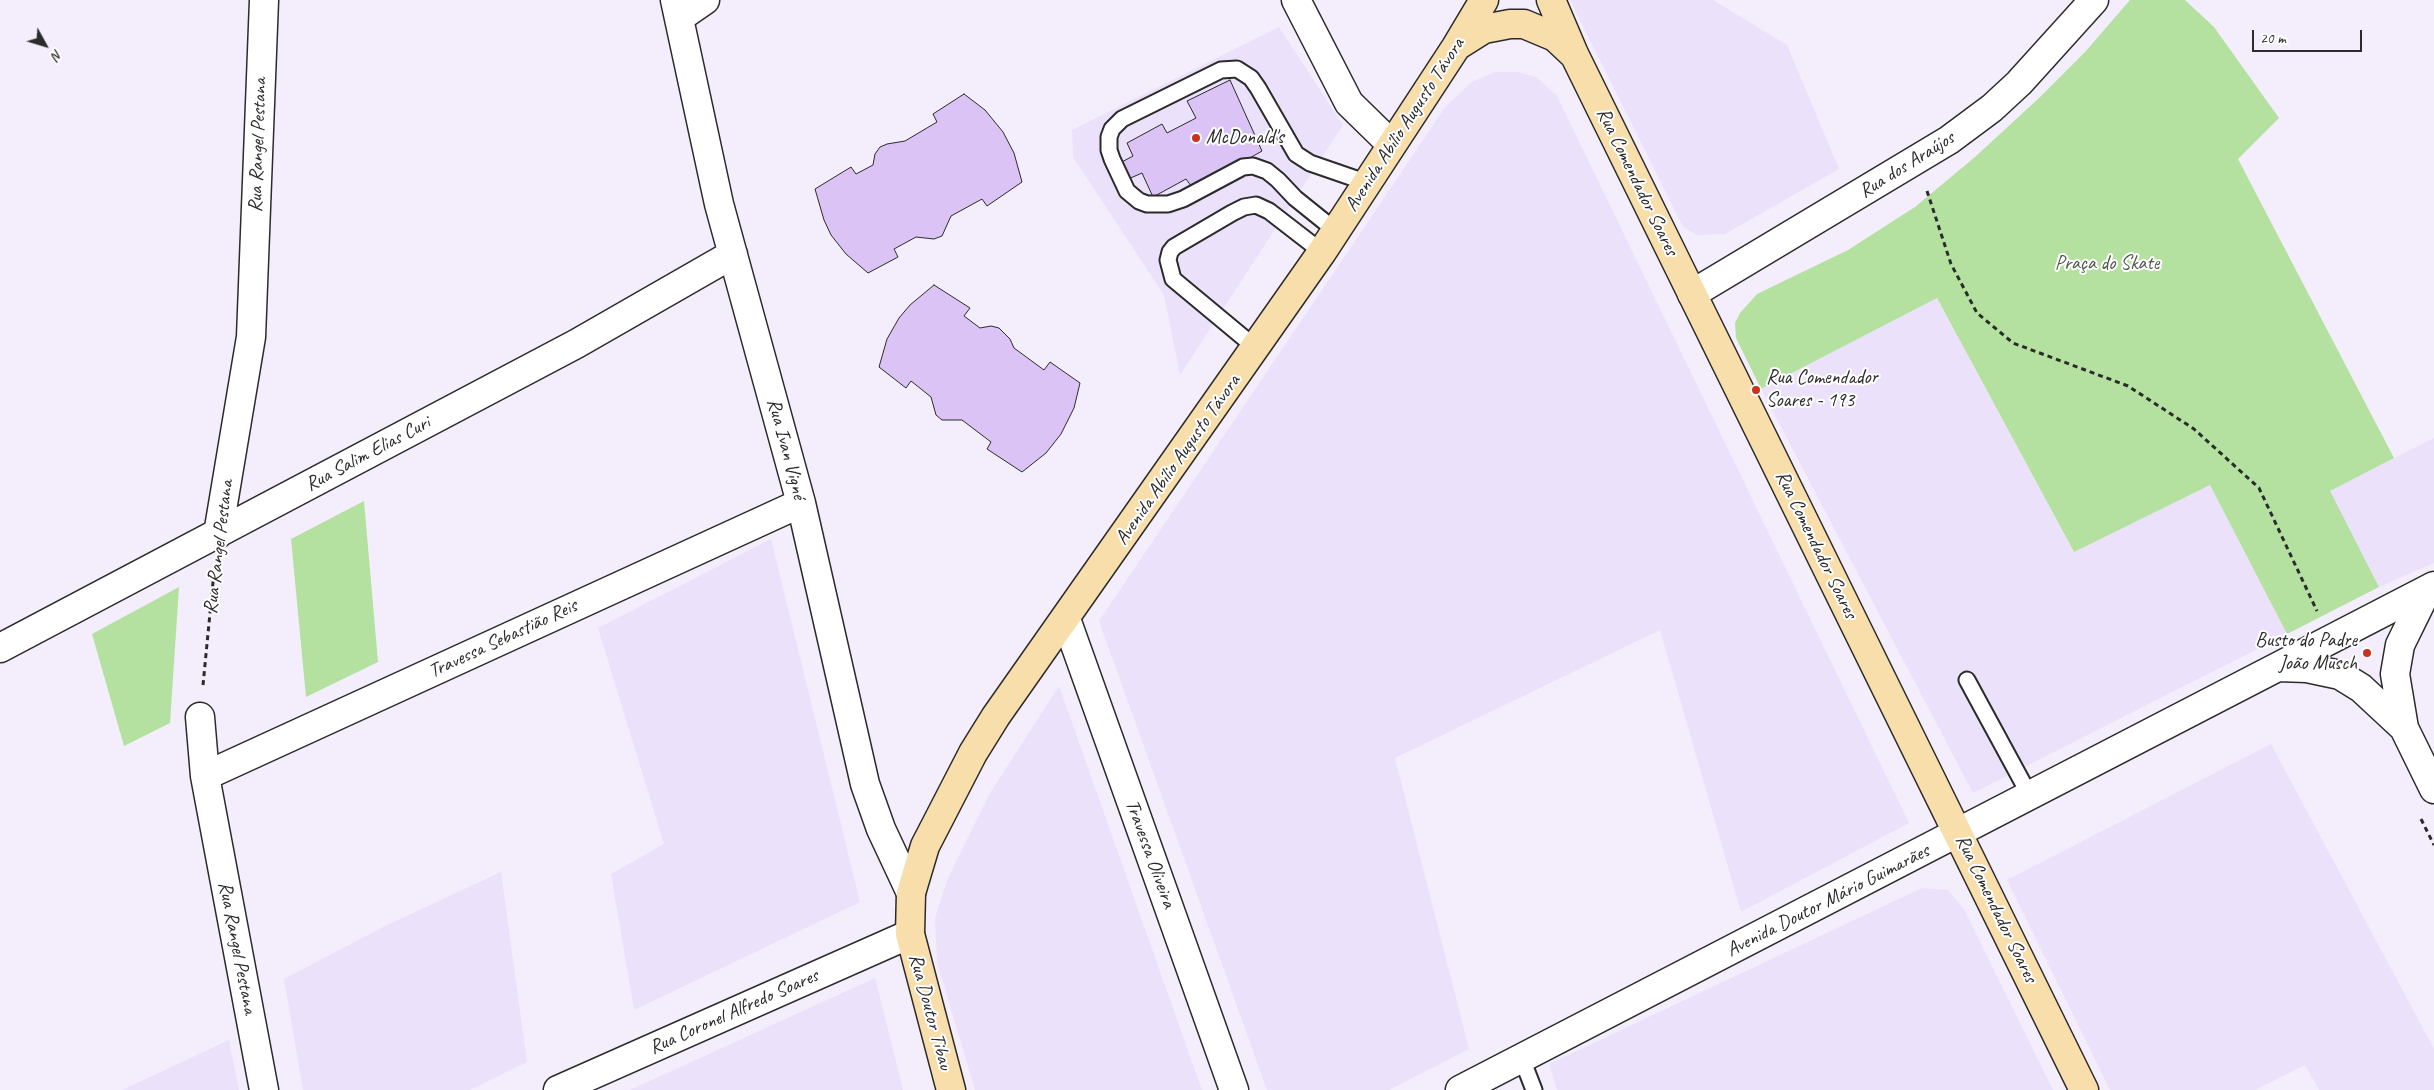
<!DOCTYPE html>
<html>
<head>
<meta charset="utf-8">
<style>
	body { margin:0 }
	#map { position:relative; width:2434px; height:1090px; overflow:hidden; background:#f4edfc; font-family:Caveat,sans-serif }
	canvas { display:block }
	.north { position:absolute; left:20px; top:20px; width:50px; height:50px; -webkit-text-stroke:4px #fff; paint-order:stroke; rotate:129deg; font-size:14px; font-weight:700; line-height:20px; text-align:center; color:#2b2b2b }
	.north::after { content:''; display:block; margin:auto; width:18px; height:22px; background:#2b2b2b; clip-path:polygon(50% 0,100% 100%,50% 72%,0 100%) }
	.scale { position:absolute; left:2252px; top:30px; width:110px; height:22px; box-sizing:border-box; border:2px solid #2b2b2b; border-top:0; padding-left:6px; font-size:15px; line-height:18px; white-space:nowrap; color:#2b2b2b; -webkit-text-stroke:4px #fff; paint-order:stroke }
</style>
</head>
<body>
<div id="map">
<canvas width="2434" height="1090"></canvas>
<div class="north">N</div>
<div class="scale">20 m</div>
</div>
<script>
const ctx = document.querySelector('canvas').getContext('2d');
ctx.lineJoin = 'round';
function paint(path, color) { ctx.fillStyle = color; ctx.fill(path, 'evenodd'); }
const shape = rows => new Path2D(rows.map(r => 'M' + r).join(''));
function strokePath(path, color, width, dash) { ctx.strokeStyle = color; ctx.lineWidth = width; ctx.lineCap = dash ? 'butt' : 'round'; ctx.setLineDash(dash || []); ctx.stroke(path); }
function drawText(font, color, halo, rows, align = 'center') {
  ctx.font = font + ' Caveat,sans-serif'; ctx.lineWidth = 4; ctx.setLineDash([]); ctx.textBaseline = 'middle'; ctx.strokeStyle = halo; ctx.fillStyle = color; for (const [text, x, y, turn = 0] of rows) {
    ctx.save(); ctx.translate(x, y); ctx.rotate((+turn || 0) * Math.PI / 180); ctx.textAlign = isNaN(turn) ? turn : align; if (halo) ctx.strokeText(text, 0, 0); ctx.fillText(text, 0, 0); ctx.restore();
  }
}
const built = shape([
	[1570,0,1713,0,1787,45,1839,169,1725,234,1697,235,1683,227],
	[1279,27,1343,125,1180,375,1164,295,1073,157,1072,130],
	[1495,72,1518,72,1536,77,1557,96,1909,823,1741,912,1660,630,1395,758,1469,1049,1389,1090,1267,1090,1099,621,1446,106,1472,82],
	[1937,298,2073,551,2210,485,2287,634,1973,793,1761,389],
	[2434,438,2434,563,2379,587,2329,491],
	[771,539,860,902,634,1010,611,874,664,844,598,628],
	[1059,686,1202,1090,975,1090,937,962,935,918,948,878,990,793],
	[2271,744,2434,1049,2434,1090,2319,1090,2305,1065,2255,1090,2110,1090,2007,880],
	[501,872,527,1062,470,1090,303,1090,284,979,385,926],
	[1922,888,1948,890,1964,909,2053,1090,1557,1090,1549,1064],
	[875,978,903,1090,630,1090],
	[229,1040,239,1090,122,1090]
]);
const green = shape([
	[2130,0,2185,0,2214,27,2279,118,2238,159,2394,458,2330,491,2379,587,2287,634,2210,485,2074,552,1937,298,1761,389,1736,338,1735,323,1740,313,1757,294,1848,250,1915,207,1975,157,2038,99,2085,52],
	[364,501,378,662,306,697,291,539],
	[179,587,170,723,124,746,92,634]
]);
const building = shape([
	[1230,80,1262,151,1194,190,1186,179,1153,197,1142,173,1126,180,1118,164,1133,156,1127,143,1162,124,1167,133,1196,118,1187,101,1230,80],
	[964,94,985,110,1003,132,1014,153,1022,182,987,206,982,199,951,216,942,236,934,239,916,237,894,249,898,257,868,273,846,254,831,235,824,220,815,189,851,167,856,174,873,165,875,154,880,147,887,144,905,141,937,122,933,114,964,94],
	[934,285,970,308,964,316,980,328,991,326,999,328,1010,339,1014,348,1044,370,1050,362,1080,383,1074,408,1061,434,1046,453,1022,472,987,449,991,442,962,420,942,420,936,415,931,397,911,381,906,388,879,367,887,339,899,318,910,305,934,285]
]);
const path = shape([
	[1927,191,1951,264,1977,313,2013,343,2128,386,2194,429,2259,488,2317,611],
	[203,685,214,572],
	[2421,819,2434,845]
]);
const lane = shape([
	[1336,231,1295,198,1278,180,1267,171,1253,166,1243,167,1183,199,1168,204,1147,204,1139,201,1127,191,1112,159,1109,150,1109,137,1112,129,1122,119,1221,70,1237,69,1251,78,1258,88,1296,154,1310,163,1368,183],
	[1256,348,1173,279,1168,260,1170,252,1174,247,1232,213,1244,207,1256,205,1269,211,1322,252],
	[1967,680,2030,796],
	[1522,1059,1534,1090]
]);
const street = shape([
	[675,0,719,204,801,503,865,784,881,829,911,893],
	[1296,0,1349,103,1391,144],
	[679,18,705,0],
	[1692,294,1949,140,1992,108,2019,83,2094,0],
	[218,534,251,337,264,0],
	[1066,619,1234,1090],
	[0,648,576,344,733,254],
	[200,717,205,776,264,1090],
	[205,776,801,503]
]);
const secondary = shape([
	[2427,590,2400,645,2395,674,2404,728,2434,789],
	[2278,667,2307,668,2340,675,2361,688,2404,728],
	[558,1090,910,934],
	[1460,1090,2434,586]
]);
const primary = shape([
	[1551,0,1574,54,2084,1090],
	[1457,46,1484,29,1510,24,1524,24,1555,37,1572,53],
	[951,1090,910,934,911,893,925,846,973,753,996,716,1322,252,1456,47,1484,0]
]);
const markers = [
	[1196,138,5,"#c8321e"],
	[1756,390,5,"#c8321e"],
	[2367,653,5,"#c8321e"]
];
const streetNames = [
	["Avenida Abílio Augusto Távora",1405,125,-57],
	["Rua Rangel Pestana",258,145,-88],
	["Rua dos Araújos",1907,165,-32],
	["Rua Comendador Soares",1637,182,64],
	["Rua Ivan Vigné",786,449,75],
	["Rua Salim Elias Curi",368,454,-28],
	["Avenida Abílio Augusto Távora",1178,460,-55],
	["Rua Comendador Soares",1816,545,64],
	["Rua Rangel Pestana",219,547,-83],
	["Travessa Sebastião Reis",503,639,-25],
	["Travessa Oliveira",1150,854,70],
	["Avenida Doutor Mário Guimarães",1828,901,-27],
	["Rua Comendador Soares",1996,909,64],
	["Rua Rangel Pestana",237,948,79],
	["Rua Coronel Alfredo Soares",734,1012,-24],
	["Rua Doutor Tibau",930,1012,75]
];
const poiNames = [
	["McDonald's",1206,138],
	["Rua Comendador",1766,378],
	["Soares - 193",1766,401],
	["Busto do Padre",2357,641,"right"],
	["João Musch",2357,664,"right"]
];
const parkNames = [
	["Praça do Skate",2107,264]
];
paint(built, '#ece1fa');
paint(green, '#b4e19f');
paint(building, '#dbc4f5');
strokePath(building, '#2b2b2b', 1);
strokePath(lane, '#2b2b2b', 19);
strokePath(street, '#2b2b2b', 31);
strokePath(secondary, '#2b2b2b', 31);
strokePath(primary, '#2b2b2b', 31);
strokePath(path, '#2b2b2b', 3, [5, 4]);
strokePath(lane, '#fff', 15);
strokePath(street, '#fff', 28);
strokePath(secondary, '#fff', 28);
strokePath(primary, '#f8deab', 28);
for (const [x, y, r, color] of markers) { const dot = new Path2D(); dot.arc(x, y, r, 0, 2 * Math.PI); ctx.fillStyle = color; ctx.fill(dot); strokePath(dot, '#fff', 2); }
drawText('20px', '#2b2b2b', '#fff', streetNames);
drawText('20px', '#2b2b2b', '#fff', poiNames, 'left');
drawText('20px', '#4d5848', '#fff', parkNames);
</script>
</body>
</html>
